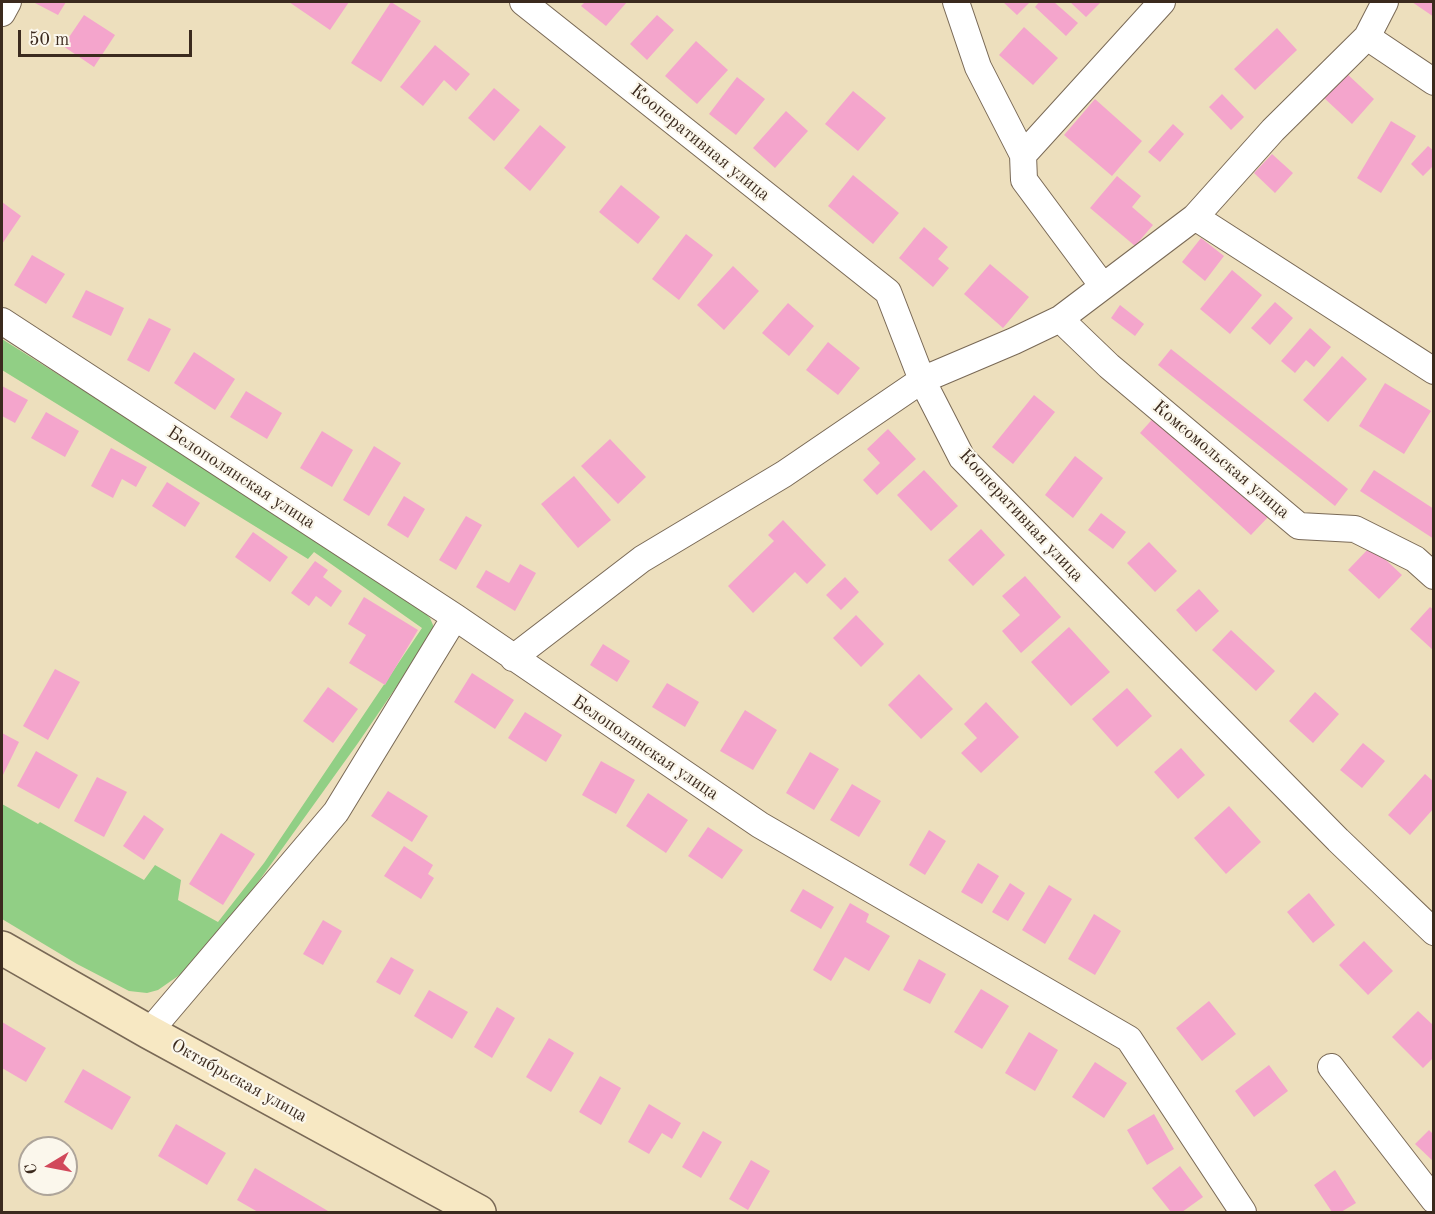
<!DOCTYPE html>
<html>
<head>
<meta charset="utf-8">
<style>
	body { margin:0 }
	#map { position:relative; width:1435px; height:1214px; overflow:hidden; background:#eddfbd; font-family:"Old Standard TT",serif }
	canvas { display:block }
	.frame { position:absolute; inset:0; border:3px solid #3b2a1e; pointer-events:none }
	.north { position:absolute; left:18px; top:1136px; width:60px; height:60px; box-sizing:border-box; background:#fbf7ec; border:2px solid #aea59a; border-radius:50%; rotate:260deg; font-size:16px; font-weight:700; line-height:24px; text-align:center; color:#3b2a1e }
	.north::after { content:''; display:block; margin:auto; width:21px; height:27px; background:#d1495b; clip-path:polygon(50% 0,100% 100%,50% 72%,0 100%) }
	.scale { position:absolute; left:18px; top:30px; width:174px; height:27px; box-sizing:border-box; border:3px solid #3b2a1e; border-top:0; padding-left:8px; font-size:18px; line-height:21px; white-space:nowrap; color:#3b2a1e; -webkit-text-stroke:4px #fbf7ec; paint-order:stroke }
</style>
</head>
<body>
<div id="map">
<canvas width="1435" height="1214"></canvas>
<div class="frame"></div>
<div class="north">С</div>
<div class="scale">50 m</div>
</div>
<script>
const ctx = document.querySelector('canvas').getContext('2d');
ctx.lineJoin = 'round';
function paint(path, color) { ctx.fillStyle = color; ctx.fill(path, 'evenodd'); }
const shape = rows => new Path2D(rows.map(r => 'M' + r).join(''));
function strokePath(path, color, width, dash) { ctx.strokeStyle = color; ctx.lineWidth = width; ctx.lineCap = dash ? 'butt' : 'round'; ctx.setLineDash(dash || []); ctx.stroke(path); }
function drawText(font, color, halo, rows, align = 'center') {
  ctx.font = font + ' "Old Standard TT",serif'; ctx.lineWidth = 4.5; ctx.setLineDash([]); ctx.textBaseline = 'middle'; ctx.strokeStyle = halo; ctx.fillStyle = color; for (const [text, x, y, turn = 0] of rows) {
    ctx.save(); ctx.translate(x, y); ctx.rotate((+turn || 0) * Math.PI / 180); ctx.textAlign = isNaN(turn) ? turn : align; if (halo) ctx.strokeText(text, 0, 0); ctx.fillText(text, 0, 0); ctx.restore();
  }
}
const green = shape([
	[2,339,281,515,422,610,430,618,433,625,433,630,427,642,358,743,223,931,181,974,158,990,147,993,129,991,77,964,2,919,2,804,38,824,40,822,144,880,155,865,181,880,178,900,218,922,264,863,422,628,314,552,308,559,2,370]
]);
const building = shape([
	[33,2,66,2,58,15],
	[289,2,349,2,330,30],
	[391,2,421,21,381,82,351,63],
	[585,2,627,2,606,26,581,6],
	[1003,2,1030,2,1017,15],
	[1039,2,1054,2,1078,23,1066,36,1035,7],
	[1070,2,1101,2,1086,17],
	[1412,2,1434,2,1434,17],
	[84,15,115,35,94,67,63,46],
	[657,15,674,30,647,60,630,44],
	[1024,27,1058,58,1033,85,999,55],
	[1277,28,1297,50,1255,90,1234,69],
	[696,41,728,70,697,104,665,76],
	[435,45,470,74,456,91,444,80,423,106,400,87],
	[1345,72,1374,99,1352,124,1322,96],
	[737,77,765,99,736,135,709,114],
	[494,88,520,110,494,141,468,118],
	[853,91,886,118,858,151,825,124],
	[1222,94,1244,117,1231,130,1209,107],
	[1095,99,1142,141,1112,176,1064,135],
	[786,111,808,131,775,168,753,148],
	[1391,121,1416,136,1381,193,1357,178],
	[1173,124,1184,134,1160,162,1148,152],
	[540,125,566,147,530,191,504,168],
	[1428,146,1434,151,1434,165,1423,176,1411,164],
	[1272,154,1293,173,1275,193,1254,173],
	[853,175,899,213,873,244,828,206],
	[1117,176,1141,196,1132,207,1153,225,1135,246,1090,208],
	[621,185,660,217,638,244,599,212],
	[2,202,21,216,2,244],
	[924,227,948,247,938,259,949,268,933,287,899,258],
	[686,234,713,255,679,300,652,279],
	[1201,238,1224,256,1205,281,1182,262],
	[32,255,65,274,46,304,14,285],
	[990,264,1029,297,1003,328,964,294],
	[733,266,759,291,724,330,697,305],
	[1232,270,1262,295,1230,334,1200,309],
	[86,290,124,308,111,336,72,317],
	[1275,302,1293,318,1270,345,1251,328],
	[788,303,814,326,789,356,762,333],
	[1120,305,1144,324,1135,336,1111,318],
	[149,318,171,329,149,372,127,360],
	[1310,328,1331,347,1314,367,1306,360,1295,373,1281,361],
	[828,342,860,368,838,395,806,370],
	[1171,349,1348,489,1335,506,1158,365],
	[194,352,235,379,215,410,174,383],
	[1342,356,1367,379,1328,422,1303,400],
	[1385,383,1431,411,1404,454,1359,426],
	[2,386,28,400,15,423,2,416],
	[246,391,282,413,267,439,230,417],
	[1034,395,1055,412,1013,464,992,447],
	[46,412,79,431,65,457,31,438],
	[1157,414,1269,516,1251,535,1140,433],
	[888,429,916,459,877,495,863,480,880,463,867,449],
	[322,431,353,450,332,487,300,468],
	[610,439,646,477,618,504,581,466],
	[374,446,401,463,369,516,343,500],
	[111,448,147,467,136,487,122,479,113,498,91,486],
	[1075,456,1103,478,1073,518,1045,495],
	[924,470,958,506,931,531,897,495],
	[1374,470,1434,509,1434,539,1360,491],
	[574,476,611,520,578,548,541,504],
	[167,482,200,503,185,527,152,506],
	[404,496,425,509,408,538,387,525],
	[1101,513,1126,532,1113,549,1088,530],
	[466,516,482,525,456,570,439,560],
	[783,520,826,565,807,584,795,572,753,613,728,586,774,541,768,535],
	[981,529,1005,555,973,586,948,560],
	[253,532,288,557,270,582,235,557],
	[1149,542,1177,571,1155,592,1127,563],
	[1371,546,1402,575,1379,599,1348,570],
	[315,561,328,570,323,577,342,591,331,607,316,596,309,606,291,593],
	[520,564,536,573,515,611,476,587,486,570,509,583],
	[1025,576,1061,617,1021,653,1002,631,1020,615,1002,596],
	[845,577,859,592,841,610,826,595],
	[1199,589,1219,611,1196,632,1176,610],
	[364,597,418,630,385,685,349,663,366,635,348,624],
	[1430,607,1434,610,1434,651,1410,629],
	[856,615,884,644,861,667,833,638],
	[1069,627,1110,672,1071,706,1031,662],
	[1231,630,1275,671,1256,691,1212,650],
	[603,644,630,661,617,682,590,665],
	[55,669,80,682,48,740,23,726],
	[472,673,514,700,495,729,454,702],
	[919,674,953,709,921,739,888,705],
	[667,683,699,702,685,727,652,707],
	[328,687,358,709,333,743,303,721],
	[1127,688,1152,716,1117,747,1092,719],
	[1315,692,1339,714,1313,743,1289,721],
	[986,702,1019,737,981,773,961,753,977,738,964,724],
	[745,710,777,730,753,770,720,751],
	[525,712,562,735,546,762,508,738],
	[2,733,19,742,2,777],
	[1363,743,1385,761,1362,788,1340,770],
	[1181,748,1205,775,1178,799,1154,772],
	[36,751,78,775,59,809,17,786],
	[810,752,839,769,814,810,786,793],
	[601,761,635,780,616,814,582,795],
	[1425,774,1434,782,1434,808,1410,835,1388,815],
	[97,777,127,792,104,837,74,821],
	[852,784,881,801,859,837,830,820],
	[388,791,428,816,412,842,371,816],
	[648,793,688,820,666,853,626,826],
	[1229,806,1261,842,1226,874,1194,838],
	[144,815,164,829,144,860,123,846],
	[708,827,743,850,722,879,688,856],
	[929,830,946,841,925,875,909,865],
	[221,833,255,854,223,905,189,884],
	[404,846,433,865,428,874,434,878,421,899,384,876],
	[978,863,999,876,982,904,961,892],
	[1010,883,1025,893,1008,921,992,912],
	[1049,885,1072,899,1045,944,1022,930],
	[803,889,834,907,821,929,790,911],
	[1309,893,1335,925,1313,943,1287,912],
	[850,903,869,914,866,922,890,936,869,971,845,957,831,981,813,970],
	[1094,914,1121,931,1095,975,1068,959],
	[323,920,342,931,323,965,303,954],
	[1364,941,1393,971,1368,995,1339,965],
	[391,957,414,970,400,995,376,982],
	[919,959,946,974,930,1004,903,990],
	[981,989,1009,1006,982,1049,954,1032],
	[429,990,468,1012,452,1039,414,1016],
	[1209,1001,1236,1034,1202,1061,1176,1028],
	[497,1007,515,1018,492,1058,474,1047],
	[1418,1011,1434,1026,1434,1057,1423,1068,1392,1037],
	[2,1022,46,1048,26,1082,2,1068],
	[1029,1032,1058,1050,1035,1091,1005,1073],
	[549,1038,574,1053,551,1092,526,1077],
	[1095,1062,1127,1083,1104,1118,1072,1097],
	[1269,1065,1288,1091,1254,1117,1235,1091],
	[83,1069,131,1097,112,1130,64,1102],
	[600,1076,621,1088,601,1125,579,1112],
	[649,1104,681,1123,672,1139,662,1133,649,1154,628,1142],
	[1154,1114,1174,1149,1147,1165,1127,1130],
	[176,1124,226,1153,207,1185,158,1156],
	[1429,1130,1434,1135,1434,1162,1415,1144],
	[703,1131,722,1142,701,1178,682,1167],
	[751,1160,770,1171,748,1210,729,1199],
	[1180,1166,1203,1197,1182,1212,1171,1212,1152,1188],
	[255,1168,328,1211,327,1212,258,1212,237,1200],
	[1335,1170,1356,1203,1341,1212,1332,1212,1314,1185]
]);
const street = shape([
	[523,2,888,292,922,380,962,458,1338,840,1434,932],
	[956,2,978,67,1023,155,1024,180,1102,285],
	[2,13,8,2],
	[1367,37,1434,82],
	[1023,155,1162,2],
	[1195,217,1434,371],
	[1060,319,1109,366,1299,526,1355,529,1415,559,1434,576],
	[2,321,455,617,760,825,1129,1039,1243,1212],
	[513,658,642,559,784,474,922,380,1014,341,1060,319,1195,217,1273,130,1367,37,1385,2],
	[149,1032,336,812,455,617],
	[1331,1067,1434,1200]
]);
const secondary = shape([
	[2,948,149,1032,479,1212]
]);
const streetNames = [
	["Кооперативная улица",700,143,39],
	["Комсомольская улица",1221,460,40],
	["Белополянская улица",241,478,33],
	["Кооперативная улица",1021,516,47],
	["Белополянская улица",645,748,34],
	["Октябрьская улица",239,1081,29]
];
paint(green, '#91cf85');
paint(building, '#f4a5cc');
strokePath(street, '#796956', 28);
strokePath(secondary, '#796956', 36);
strokePath(street, '#fff', 26);
strokePath(secondary, '#f7e8c3', 33);
drawText('18px', '#3b2a1e', '#fbf7ec', streetNames);
</script>
</body>
</html>
